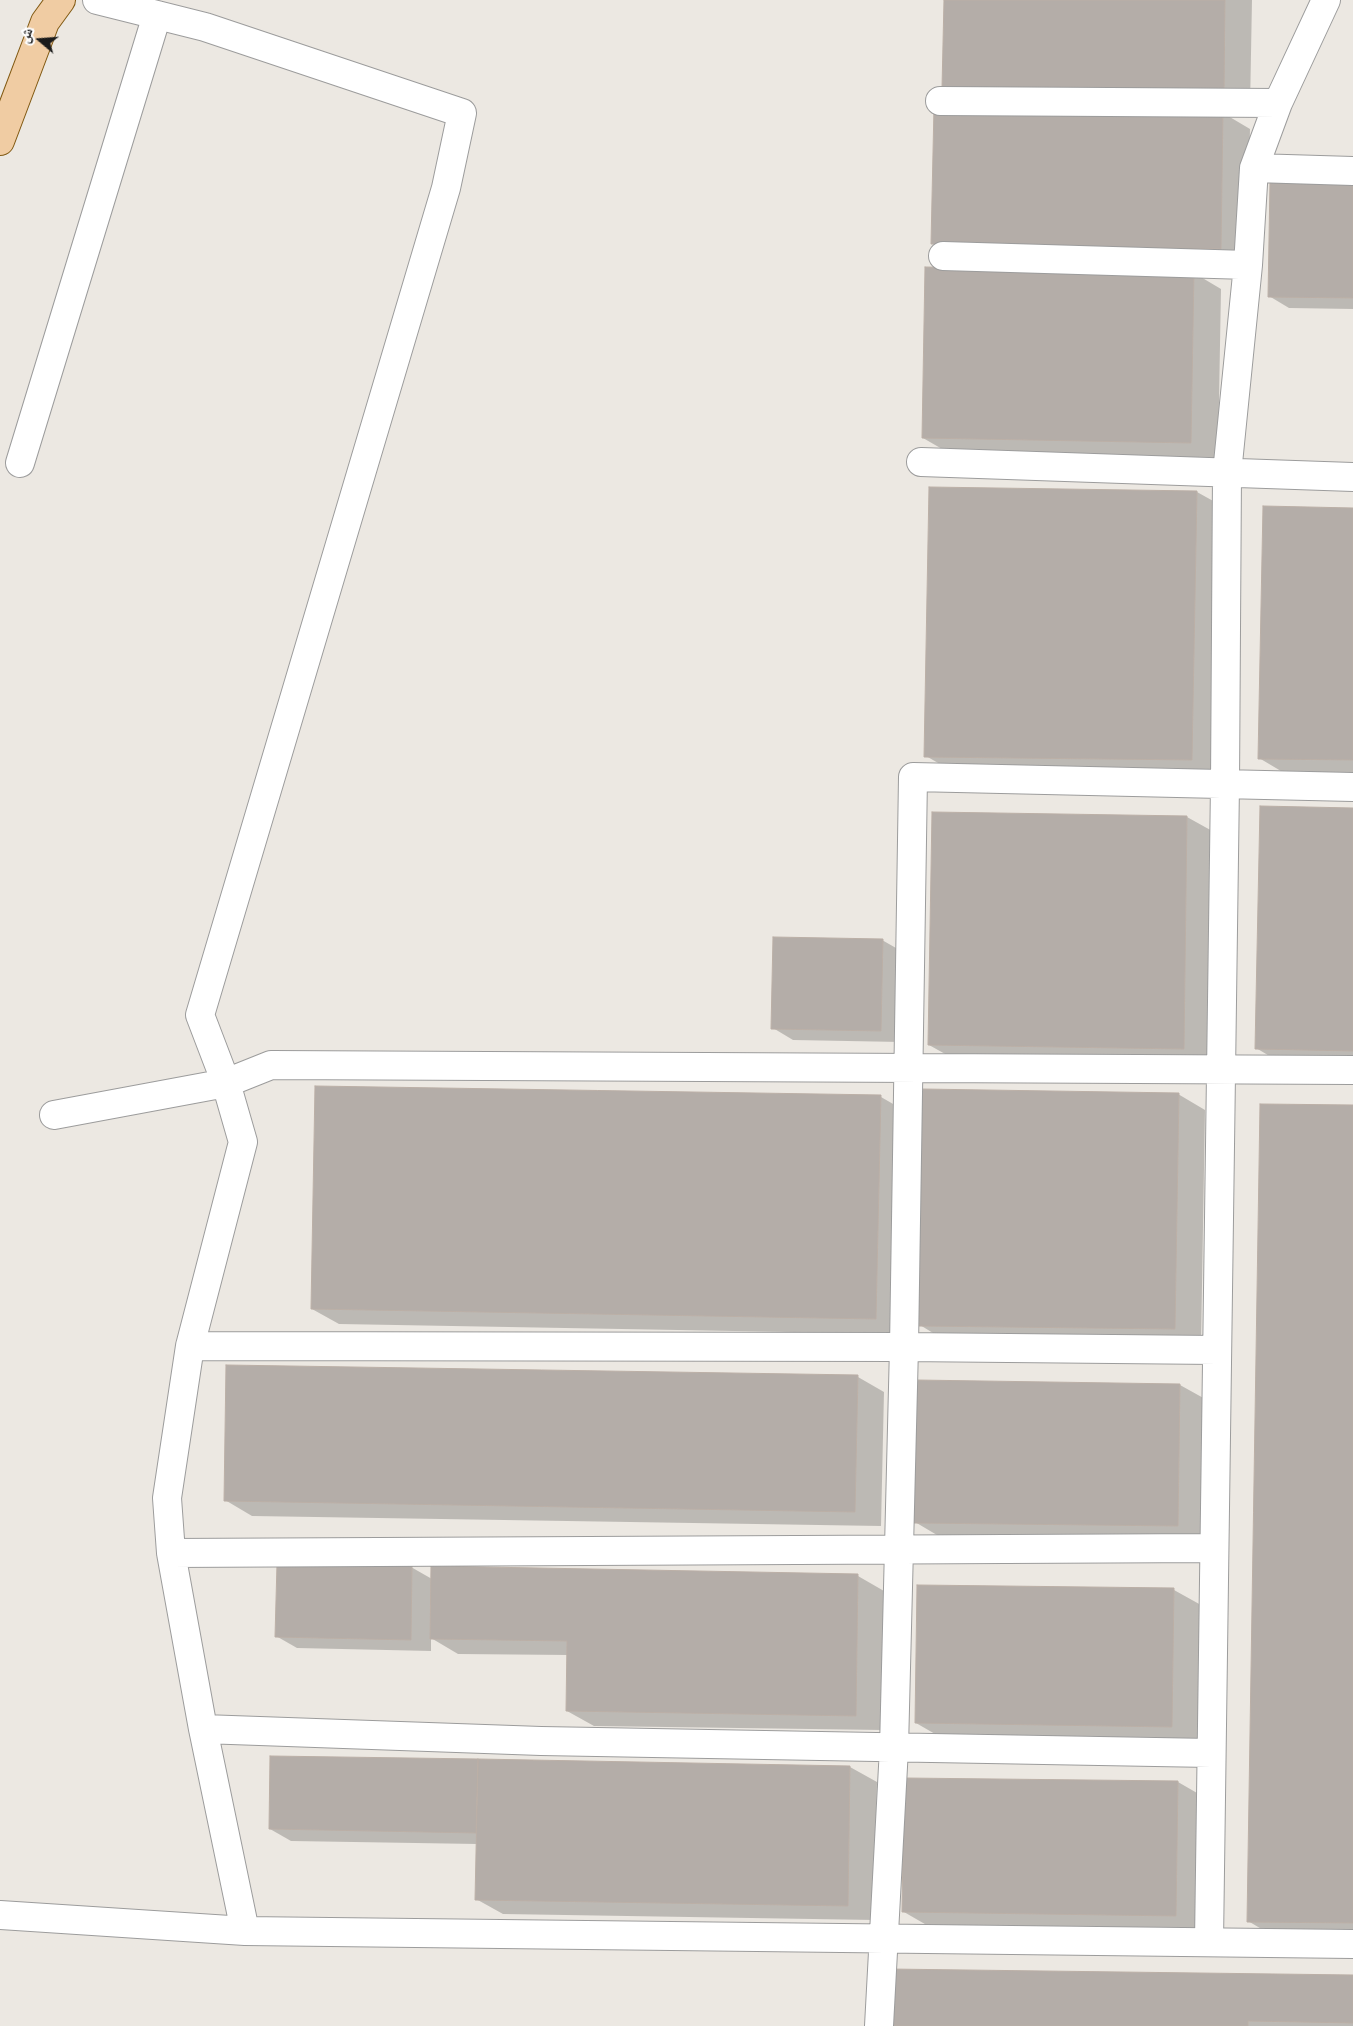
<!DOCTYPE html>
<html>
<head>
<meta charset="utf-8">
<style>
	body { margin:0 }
	#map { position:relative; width:1353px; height:2026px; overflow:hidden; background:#ece8e2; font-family:Helvetica,"Noto Naskh Arabic",sans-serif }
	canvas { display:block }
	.north { position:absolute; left:15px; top:15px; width:50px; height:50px; -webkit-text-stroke:4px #fff; paint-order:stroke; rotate:288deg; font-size:14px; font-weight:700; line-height:20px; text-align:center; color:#1b1b1b }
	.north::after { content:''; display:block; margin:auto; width:18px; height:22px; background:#1b1b1b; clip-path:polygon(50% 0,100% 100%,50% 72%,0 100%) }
</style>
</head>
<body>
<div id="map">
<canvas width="1353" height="2026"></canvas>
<div class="north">ش</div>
</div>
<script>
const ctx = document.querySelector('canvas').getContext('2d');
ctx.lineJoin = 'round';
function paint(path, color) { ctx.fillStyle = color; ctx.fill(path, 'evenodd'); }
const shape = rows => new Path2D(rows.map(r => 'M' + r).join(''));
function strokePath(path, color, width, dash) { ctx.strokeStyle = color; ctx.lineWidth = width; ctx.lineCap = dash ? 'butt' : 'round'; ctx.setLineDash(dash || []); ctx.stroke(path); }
const shadow = shape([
	[945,0,1252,0,1250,108],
	[1223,113,1250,129,1247,264,959,259,932,243],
	[1353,185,1353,309,1289,308,1269,296],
	[1194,273,1221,289,1218,458,949,453,923,438],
	[1197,492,1224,507,1219,775,952,771,926,756],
	[1353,509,1353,775,1286,774,1259,758],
	[1353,809,1353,1065,1283,1064,1256,1048],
	[1187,817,1214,832,1210,1064,956,1060,929,1045],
	[882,940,903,952,901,1042,793,1040,773,1028],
	[1178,1094,1205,1110,1201,1344,946,1341,920,1325],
	[881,1097,907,1112,903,1334,339,1324,312,1309],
	[1353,1107,1353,1938,1275,1937,1248,1921],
	[858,1377,884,1392,881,1526,252,1516,225,1500],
	[1180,1385,1207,1400,1204,1541,942,1538,915,1522],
	[411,1567,432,1579,858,1576,884,1591,882,1730,594,1726,567,1711,568,1655,458,1654,431,1638,431,1651,297,1648,276,1636],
	[918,1586,1174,1590,1201,1605,1198,1741,942,1738,916,1723],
	[271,1757,850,1767,877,1782,874,1920,503,1914,476,1899,477,1844,291,1841,270,1829],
	[1178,1782,1204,1797,1202,1931,930,1927,904,1912],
	[1353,1976,1353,2026,888,2026]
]);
const building = shape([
	[944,0,1225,0,1224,93,942,88,944,0],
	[934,107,1223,112,1221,249,931,244,934,107],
	[1270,182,1353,183,1353,298,1268,297,1270,182],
	[925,267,1194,272,1191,443,922,438,925,267],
	[929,487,1197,491,1192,760,924,757,929,487],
	[1263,506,1353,508,1353,760,1258,759,1263,506],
	[1260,806,1353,808,1353,1051,1255,1049,1260,806],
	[932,812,1187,816,1184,1049,928,1045,932,812],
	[773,937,883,939,881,1031,771,1029,773,937],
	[315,1086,881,1095,876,1319,311,1309,315,1086],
	[922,1089,1179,1093,1175,1329,918,1326,922,1089],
	[1260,1104,1353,1105,1353,1923,1247,1922,1260,1104],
	[226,1365,858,1375,855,1512,224,1501,226,1365],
	[916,1380,1180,1384,1178,1526,914,1523,916,1380],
	[277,1564,412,1566,411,1640,275,1637,277,1564],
	[431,1566,858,1574,856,1716,566,1711,567,1641,430,1639,431,1566],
	[917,1585,1174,1588,1172,1727,915,1723,917,1585],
	[270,1756,478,1759,476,1833,269,1829,270,1756],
	[478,1759,850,1766,848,1906,475,1900,478,1759],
	[904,1778,1178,1781,1176,1916,902,1912,904,1778],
	[888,1969,1353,1975,1353,2023,1248,2021,1248,2026,887,2026,888,1969]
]);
const street = shape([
	[97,0,205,27,462,113,446,188,200,1015,226,1083,243,1142,190,1346,167,1498,171,1553,203,1729,245,1931,1353,1944],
	[940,101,1278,103],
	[1254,168,1353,171],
	[943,256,1248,265],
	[921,462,1353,477],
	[20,463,157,15],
	[54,1115,226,1083,271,1065,1353,1070],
	[190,1346,904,1347,1217,1350],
	[171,1553,1214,1548],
	[203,1729,541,1741,1211,1753],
	[0,1915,245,1931],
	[1209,1942,1225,784,1227,473,1248,265,1254,168,1278,103,1326,0],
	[879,2026,894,1748,904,1347,913,777,1353,787]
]);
const primary = shape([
	[0,141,45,22,61,0]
]);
paint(shadow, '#0003');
paint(building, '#b4ada8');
strokePath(building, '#bbafa6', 1);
strokePath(street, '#9c9c9c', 30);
strokePath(primary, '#815912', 30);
strokePath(street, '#fff', 28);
strokePath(primary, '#f0cca3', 28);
</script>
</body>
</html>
